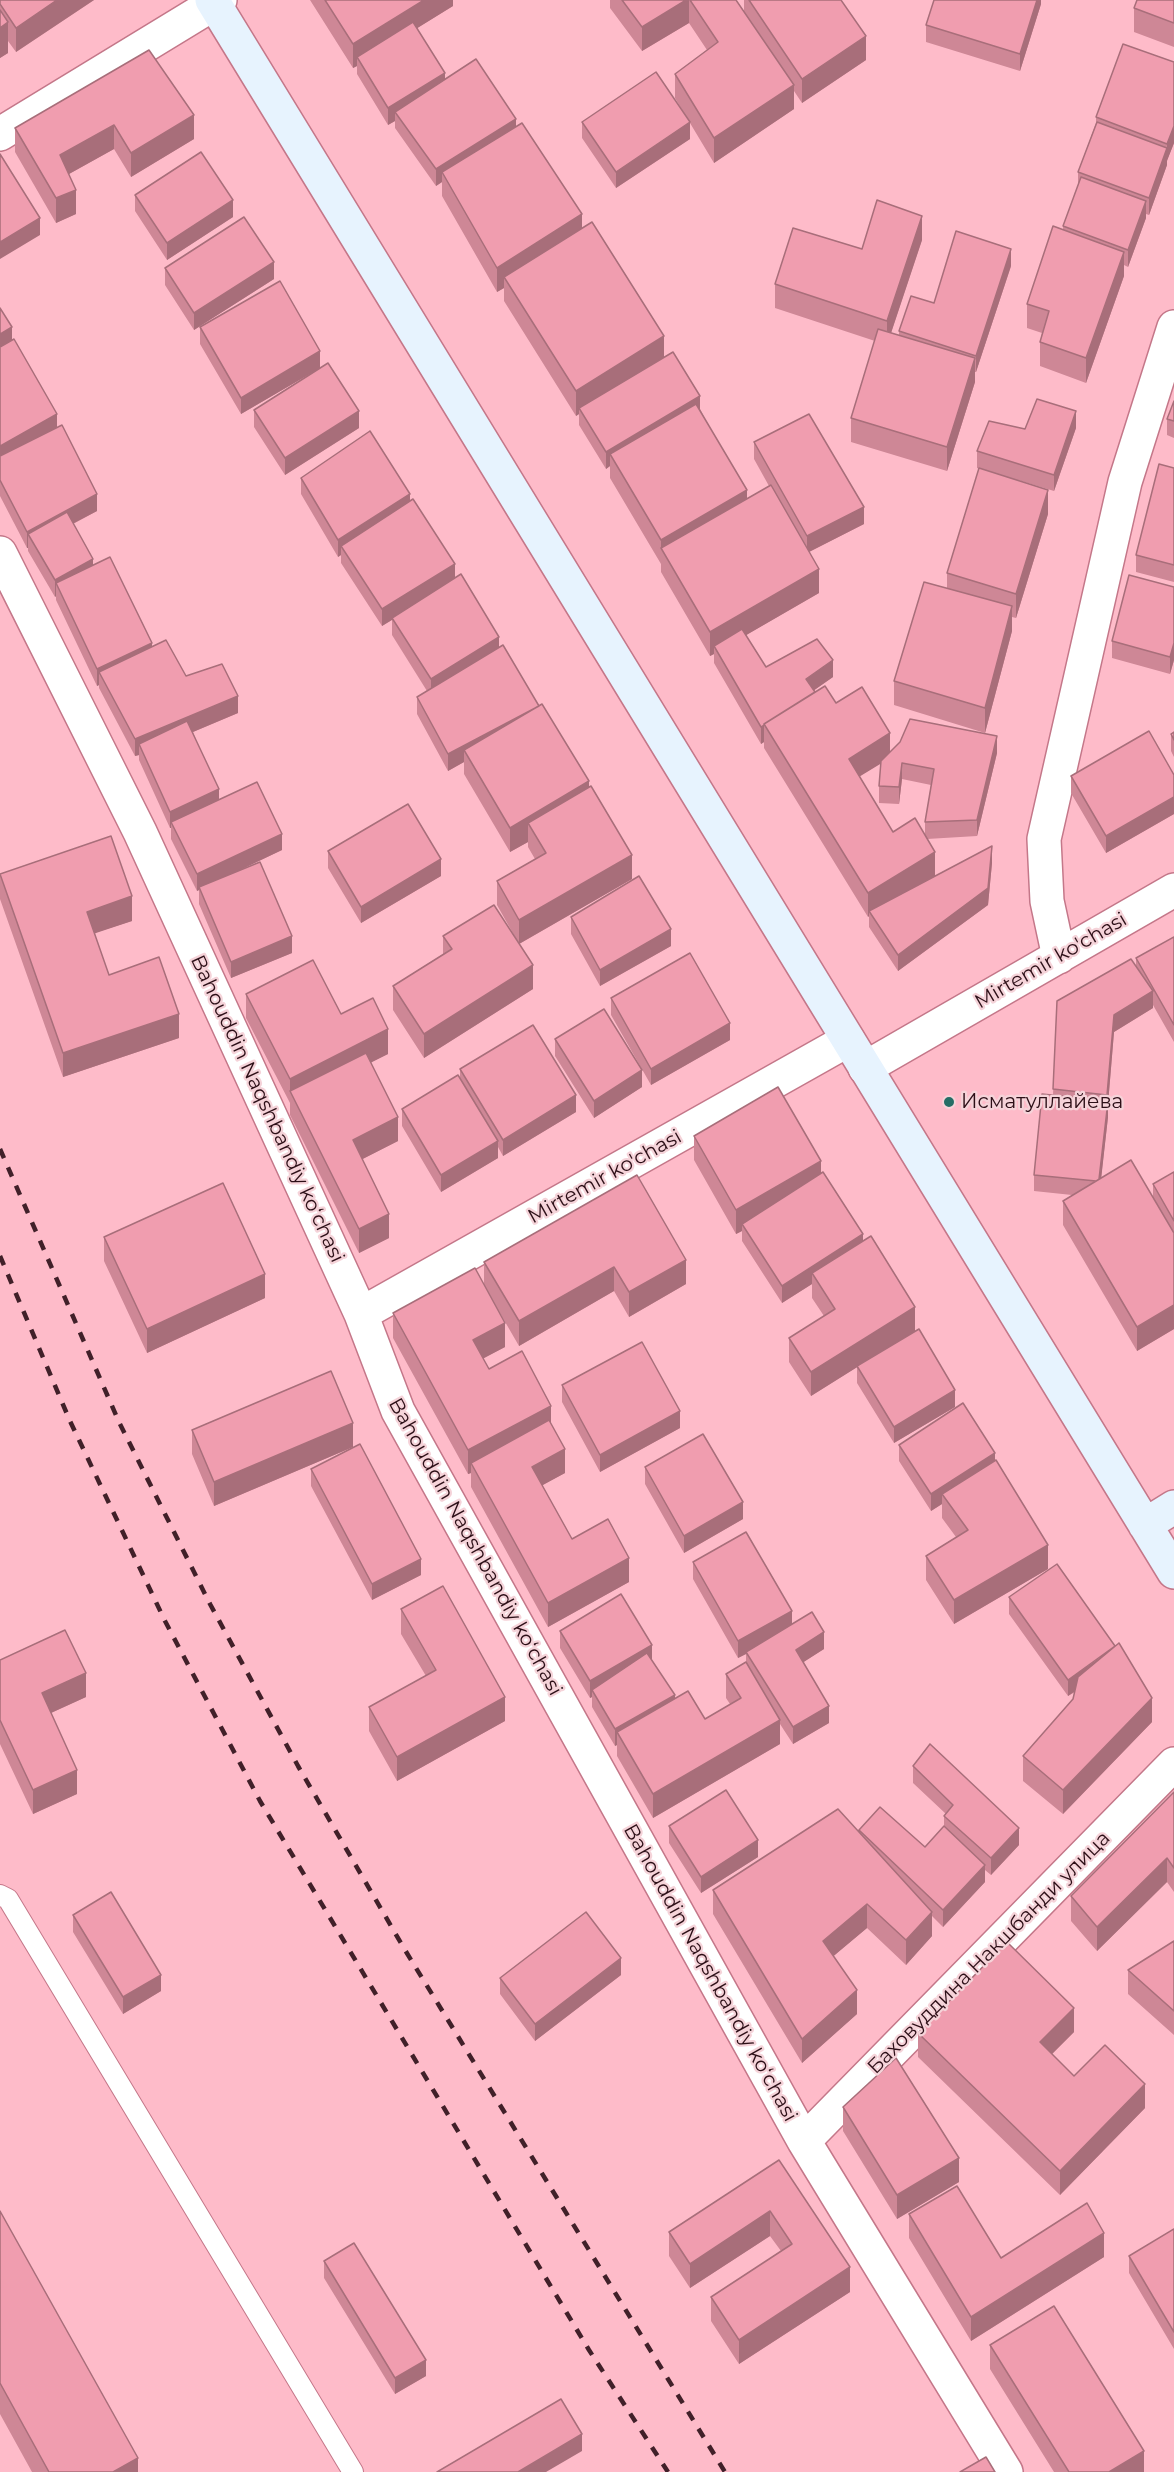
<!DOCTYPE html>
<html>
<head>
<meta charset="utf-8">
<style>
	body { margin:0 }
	canvas { display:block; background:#febbc9 }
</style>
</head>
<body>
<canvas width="1174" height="2472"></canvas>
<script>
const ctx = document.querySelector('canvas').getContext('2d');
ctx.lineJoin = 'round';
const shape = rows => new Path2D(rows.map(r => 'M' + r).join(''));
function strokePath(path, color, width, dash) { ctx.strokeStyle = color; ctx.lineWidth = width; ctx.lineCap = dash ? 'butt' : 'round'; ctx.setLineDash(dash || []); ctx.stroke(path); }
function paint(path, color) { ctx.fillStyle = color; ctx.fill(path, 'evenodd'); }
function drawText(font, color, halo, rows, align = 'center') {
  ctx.font = font + ' Montserrat,sans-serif'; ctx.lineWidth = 4.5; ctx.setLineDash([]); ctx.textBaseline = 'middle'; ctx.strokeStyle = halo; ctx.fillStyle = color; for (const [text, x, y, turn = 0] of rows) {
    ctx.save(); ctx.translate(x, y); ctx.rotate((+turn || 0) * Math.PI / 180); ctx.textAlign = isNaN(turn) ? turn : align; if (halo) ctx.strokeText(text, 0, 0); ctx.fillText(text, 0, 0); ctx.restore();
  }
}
const lane = shape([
	[0,1895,8,1899,353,2472]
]);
const street = shape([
	[0,134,220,0],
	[0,553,140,832,361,1314,398,1411,804,2141,1006,2472],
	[1059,957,1047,901,1044,839,1125,482,1174,327],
	[865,1068,1174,890],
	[361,1314,848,1040],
	[804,2141,1174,1764]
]);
const secondary = shape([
	[212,0,1174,1572],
	[1145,1525,1174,1507]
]);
const rail = shape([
	[0,1149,119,1422,210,1604,298,1766,405,1950,725,2472],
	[0,1256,70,1421,165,1621,260,1801,589,2350,668,2472]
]);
const wall = shape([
	[0,0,94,0,16,52,8,41,8,53,0,58],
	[310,0,453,0,453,6,417,28,445,79,516,127,582,228,664,357,700,409,747,499,769,486,754,459,754,442,864,524,809,552,819,593,746,635,766,667,833,677,814,690,815,692,836,703,890,752,997,753,977,836,927,839,935,876,992,863,988,905,898,971,869,927,869,916,868,917,764,748,764,742,761,744,714,663,714,654,710,656,661,572,661,563,661,564,610,478,610,466,606,469,579,425,579,414,576,416,504,301,504,288,497,292,442,196,442,182,436,186,395,128,395,121,388,125,357,74,357,66,353,68],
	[881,763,879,786,879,803,899,804,902,779,931,785,925,822,925,835,893,832,859,776],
	[610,0,736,0,744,11,744,0,841,0,866,60,802,103,794,91,794,109,714,163,690,123,690,139,616,188,582,138,582,122,687,118,675,98,675,74,707,50,689,23,642,51,610,8],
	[1041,0,1041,4,1020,71,926,42,926,25],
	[1174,0,1174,47,1134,32,1134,8],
	[149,50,194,139,131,177,114,149,69,174,76,214,56,223,15,152,15,128],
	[1174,62,1174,143,1167,160,1167,165,1149,215,1146,214,1146,218,1128,267,1124,265,1124,276,1086,383,1040,366,1040,342,1042,333,1027,328,1027,304,1063,230,1063,226,1078,185,1078,172,1096,123,1096,117],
	[135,195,233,217,167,260,135,211],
	[922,240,891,333,899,335,899,331,934,303,1011,266,976,372,975,372,975,382,947,471,851,442,851,418,875,341,775,308,775,284,862,249],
	[165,268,274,279,194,330,165,285],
	[0,308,12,340,57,428,97,511,73,524,93,565,152,646,186,676,238,713,193,732,219,800,282,850,244,868,292,953,231,978,199,904,199,890,197,891,171,839,171,828,170,828,139,760,139,755,135,756,99,688,99,685,97,686,56,600,56,596,55,597,28,551,28,548,27,548,0,496],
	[200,327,320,367,359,428,285,475,254,427,254,410,308,375,241,414,200,344],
	[1174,401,1174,438,1167,435,1167,419],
	[1076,428,1054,491,1018,480,1048,514,1016,618,1012,617,1012,631,985,733,894,705,894,681,947,588,947,573,979,469,977,468,977,451,1025,429],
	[1174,468,1174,582,1136,572,1136,555],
	[301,478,410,501,455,578,499,647,539,706,589,787,632,879,519,944,497,905,497,881,535,859,528,847,528,842,510,852,464,774,464,762,448,771,417,714,417,697,427,691,392,635,392,620,382,626,341,563,341,555,338,557,301,494],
	[1174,587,1174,660,1170,674,1112,658,1112,641],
	[1174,732,1174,757,1171,751,1171,734],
	[1174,775,1174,814,1106,853,1071,793,1071,776],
	[328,851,441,876,361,923,328,868],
	[0,874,132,921,94,933,109,975,179,1038,63,1077,0,899],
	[571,917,671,946,600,986,571,934],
	[443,936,533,989,424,1058,393,1010,393,986,443,954],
	[1174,937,1174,1042,1153,1005,1153,1008,1114,1032,1108,1104,1108,1117,1101,1178,1153,1198,1153,1184,1174,1172,1174,1329,1137,1351,1063,1225,1063,1201,1072,1195,1034,1191,1034,1175,1053,1095,1057,1001,1136,967,1136,958],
	[246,994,341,1014,388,1054,371,1062,398,1141,362,1159,389,1238,359,1253,290,1115,290,1103,246,1018],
	[611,998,730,1040,651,1085,611,1015],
	[555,1039,642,1087,594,1118,555,1056],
	[460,1069,576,1112,503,1156,498,1147,498,1158,441,1192,402,1126,402,1109,460,1078],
	[694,1136,821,1174,863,1241,915,1331,897,1342,955,1407,894,1443,857,1383,857,1367,811,1396,789,1362,789,1338,824,1316,812,1298,812,1284,782,1303,742,1241,742,1231,736,1234,694,1160],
	[637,1175,686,1284,629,1317,614,1291,519,1346,493,1301,505,1347,483,1358,489,1369,551,1424,565,1473,542,1485,572,1539,629,1582,548,1627,471,1487,471,1473,468,1474,393,1338,393,1313,484,1286,484,1262],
	[104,1237,265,1298,147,1353,104,1261],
	[562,1385,680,1428,600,1472,562,1402],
	[192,1430,353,1447,214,1506,192,1454],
	[899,1445,995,1461,1048,1569,954,1624,926,1580,926,1556,956,1537,942,1518,942,1504,931,1511,899,1461],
	[645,1467,743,1519,684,1553,645,1484],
	[311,1469,421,1575,372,1600,311,1486],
	[693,1562,792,1624,824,1649,803,1662,829,1723,793,1744,780,1724,780,1744,653,1818,617,1756,617,1745,615,1746,592,1707,592,1697,590,1698,560,1648,560,1631,652,1660,675,1698,705,1719,730,1704,726,1698,726,1674,746,1662,746,1654,738,1658,693,1579],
	[1009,1597,1152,1722,1063,1814,1023,1781,1023,1756,1073,1699,1075,1692,1068,1696,1009,1614],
	[401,1609,505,1721,397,1781,369,1731,369,1707,426,1676,401,1634],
	[0,1660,86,1697,51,1713,77,1794,33,1814,0,1744],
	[913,1766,1019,1845,991,1875,985,1870,985,1882,943,1927,932,1916,932,1936,906,1965,867,1928,833,1956,857,2014,802,2063,713,1914,713,1890,859,1832,859,1830,925,1847,944,1827,944,1816,946,1814,913,1783],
	[1174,1792,1174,1892,1167,1882,1097,1951,1071,1921,1071,1896],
	[669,1826,758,1857,701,1893,669,1843],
	[73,1915,161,1991,123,2014,73,1932],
	[1174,1941,1174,2035,1128,1994,1128,1970],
	[621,1975,535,2041,500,1994,500,1978],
	[1074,2032,1052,2054,1074,2076,1145,2108,1060,2195,918,2057,918,2033],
	[843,2107,959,2182,897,2219,843,2131],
	[779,2160,850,2292,739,2364,711,2321,711,2297,781,2251,770,2236,690,2288,669,2256,669,2232],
	[0,2211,138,2472,32,2472,0,2414],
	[909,2214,1001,2258,1104,2257,971,2341,909,2238],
	[1174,2229,1174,2349,1129,2273,1129,2256],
	[324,2261,426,2376,395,2394,324,2278],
	[990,2345,1144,2472,1054,2472,990,2369]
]);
const shadedWall = shape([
	[57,0,94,0,16,52,16,28],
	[424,0,453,0,453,6,361,63,357,57,357,66,353,68,353,44],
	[686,0,689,0,689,23,642,51,642,27],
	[1037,0,1041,0,1041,4,1020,71,1020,54],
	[8,22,8,53,0,58,0,28],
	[866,36,866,60,802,103,802,79],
	[445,73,445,90,395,112,395,121,388,125,388,108],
	[794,85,794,109,714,163,714,138],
	[194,115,194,139,131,177,131,153],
	[516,119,516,136,442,172,442,182,436,186,436,169],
	[690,122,690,139,616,188,616,172],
	[114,125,114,149,60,179,60,155],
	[1174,126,1174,143,1167,161,1167,144],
	[1167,148,1167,165,1149,215,1149,198],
	[76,190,76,214,56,223,56,198],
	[233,200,233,217,167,260,167,243],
	[1146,201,1146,218,1128,267,1128,250],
	[582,214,582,238,504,277,504,288,497,292,497,268],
	[922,216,922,240,887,345,887,321],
	[40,218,40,235,0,259,0,242],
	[1011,249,1011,266,976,372,976,356],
	[1124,252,1124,276,1086,383,1086,358],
	[274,262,274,279,194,330,194,313],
	[12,327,12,344,0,351,0,334],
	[664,336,664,360,579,408,579,414,576,416,576,391],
	[320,351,320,368,241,414,241,398],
	[975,358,975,382,947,471,947,447],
	[700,396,700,413,610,454,610,466,606,469,606,452],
	[359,411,359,428,285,475,285,458],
	[1076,411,1076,428,1054,491,1054,475],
	[57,414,57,430,0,463,0,446],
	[747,490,747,514,661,548,661,564,661,540],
	[1048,490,1048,514,1016,618,1016,594],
	[97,494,97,511,34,544,28,534,28,548,27,548,27,532],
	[410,494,410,511,341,546,341,555,338,557,338,540],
	[864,507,864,524,807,553,807,536],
	[93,559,93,576,56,583,56,596,55,597,55,580],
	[455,564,455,581,382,626,382,609],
	[819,569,819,593,717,652,714,646,714,654,710,656,710,632],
	[1012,606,1012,631,985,733,985,708],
	[499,637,499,654,431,696,431,679],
	[152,643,152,660,99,672,99,685,97,686,97,669],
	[1174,643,1174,660,1170,674,1170,657],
	[833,660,833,677,806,696,806,679],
	[238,696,238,713,143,753,139,744,139,755,135,756,135,739],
	[539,706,464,750,464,762,448,771,448,754],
	[764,725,764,742,761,744,761,727],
	[890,733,890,758,849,783,849,759],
	[997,736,997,753,977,836,977,820],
	[902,763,902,779,899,804,899,787],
	[589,781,589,805,528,823,528,842,510,852,510,828],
	[219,789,219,806,171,822,171,828,170,828,170,812],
	[1174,797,1174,814,1106,853,1106,836],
	[282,834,282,850,200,889,199,887,199,890,197,891,197,874],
	[992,846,992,863,988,905,898,971,898,955],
	[935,852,935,876,869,911,869,916,868,917,868,893],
	[632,855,632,879,519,944,519,920],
	[441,859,441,876,361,923,361,907],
	[132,896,132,921,87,936,87,912],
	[671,929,671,946,600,986,600,970],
	[292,936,292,953,231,978,231,962],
	[533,965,533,989,424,1058,424,1034],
	[1153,991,1153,1008,1114,1032,1108,1104,1108,1117,1099,1198,1099,1182,1107,1108,1107,1095,1114,1015],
	[179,1014,179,1038,63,1077,63,1053],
	[730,1023,730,1040,651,1085,651,1069],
	[388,1029,388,1054,295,1101,290,1091,290,1079],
	[642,1070,642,1087,594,1118,594,1101],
	[576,1095,576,1112,503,1156,503,1140],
	[398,1117,398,1141,353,1164,353,1140],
	[498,1141,498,1158,441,1192,441,1175],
	[821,1161,821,1186,742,1224,742,1231,736,1234,736,1210],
	[389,1214,389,1238,359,1253,359,1229],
	[863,1234,863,1251,812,1273,812,1284,782,1303,782,1286],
	[686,1260,686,1284,629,1317,629,1292],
	[614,1267,614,1291,519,1346,519,1321],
	[265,1274,265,1298,147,1353,147,1329],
	[1174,1305,1174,1329,1137,1351,1137,1327],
	[915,1307,915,1331,811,1396,811,1372],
	[505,1323,505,1347,473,1364,473,1340],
	[955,1390,955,1407,894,1443,894,1427],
	[551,1406,551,1430,471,1463,471,1473,468,1474,468,1450],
	[680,1411,680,1428,600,1472,600,1455],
	[353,1423,353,1447,214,1506,214,1482],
	[565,1449,565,1473,532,1491,532,1467],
	[995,1453,995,1470,942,1494,942,1504,931,1511,931,1494],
	[743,1502,743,1519,684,1553,684,1536],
	[1048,1545,1048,1569,954,1624,954,1600],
	[629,1558,629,1582,548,1627,548,1603],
	[421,1559,421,1575,372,1600,372,1584],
	[792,1611,792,1628,746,1652,746,1654,738,1658,738,1641],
	[824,1632,824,1649,796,1667,796,1650],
	[652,1645,652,1662,592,1690,592,1697,590,1698,590,1681],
	[1116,1646,1116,1663,1068,1696,1068,1680],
	[86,1673,86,1697,42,1717,42,1693],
	[675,1695,675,1712,617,1732,617,1745,615,1746,615,1729],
	[505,1697,505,1721,397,1781,397,1757],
	[1152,1698,1152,1722,1063,1814,1063,1790],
	[829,1706,829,1723,793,1744,793,1727],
	[780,1720,780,1744,653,1818,653,1794],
	[77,1770,77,1794,33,1814,33,1790],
	[1019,1828,1019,1845,991,1875,991,1858],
	[758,1840,758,1857,701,1893,701,1877],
	[1167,1858,1167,1882,1097,1951,1097,1927],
	[985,1865,985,1882,943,1927,943,1910],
	[867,1904,867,1928,823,1965,823,1941],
	[932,1912,932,1936,906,1965,906,1940],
	[621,1958,621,1975,535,2041,535,2024],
	[161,1975,161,1991,123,2014,123,1997],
	[857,1990,857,2014,802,2063,802,2039],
	[1074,2008,1074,2032,1040,2066,1040,2042],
	[1145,2084,1145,2108,1060,2195,1060,2171],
	[959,2158,959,2182,897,2219,897,2195],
	[770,2211,770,2236,690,2288,690,2264],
	[1104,2233,1104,2257,971,2341,971,2317],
	[850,2267,850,2292,739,2364,739,2340],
	[426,2360,426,2376,395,2394,395,2378],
	[582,2434,582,2451,546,2472,518,2472],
	[1144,2451,1144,2472,1109,2472],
	[138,2458,138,2472,113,2472]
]);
const building = shape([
	[0,0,57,0,16,28,0,4,0,0],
	[325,0,424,0,353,44,325,0],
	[622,0,686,0,642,27,622,0],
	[690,0,736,0,794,85,714,138,675,74,718,42,690,0],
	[749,0,841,0,866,36,802,79,749,0],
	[934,0,1037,0,1020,54,926,25,934,0],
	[1137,0,1174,0,1174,23,1134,8,1137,0],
	[0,10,8,22,0,28,0,10],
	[413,22,445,73,388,108,357,57,413,22],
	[1123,44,1174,62,1174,126,1167,144,1096,117,1123,44],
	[149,50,194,115,131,153,114,125,60,155,76,190,56,198,15,128,149,50],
	[476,59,516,119,436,169,395,112,476,59],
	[656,72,690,122,616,172,582,122,656,72],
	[1097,122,1167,148,1149,198,1078,172,1097,122],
	[522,123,582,214,497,268,442,172,522,123],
	[201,152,233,200,167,243,135,195,201,152],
	[0,154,40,218,0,242,0,154],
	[1081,177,1146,201,1128,250,1063,226,1081,177],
	[877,200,922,216,887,321,775,284,793,228,862,249,877,200],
	[244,217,274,262,194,313,165,268,244,217],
	[592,222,664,336,576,391,504,277,592,222],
	[1053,226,1124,252,1086,358,1040,342,1049,311,1027,304,1053,226],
	[956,231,1011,249,976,356,899,331,911,296,934,303,956,231],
	[280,281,320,351,241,398,200,327,280,281],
	[0,308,12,327,0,334,0,308],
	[878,329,975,358,947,447,851,418,878,329],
	[14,339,57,414,0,446,0,347,14,339],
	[673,352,700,396,606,452,579,408,673,352],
	[328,363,359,411,285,458,254,410,328,363],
	[1037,399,1076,411,1054,475,977,451,989,421,1025,429,1037,399],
	[1174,401,1174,421,1167,419,1174,401],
	[696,404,747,490,661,540,610,454,696,404],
	[809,414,864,507,807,536,754,442,809,414],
	[62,425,97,494,27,532,0,480,0,456,62,425],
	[370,431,410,494,338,540,301,478,370,431],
	[1159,464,1174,468,1174,565,1136,555,1159,464],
	[979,468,1048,490,1016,594,947,573,979,468],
	[771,485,819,569,710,632,661,548,771,485],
	[413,499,455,564,382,609,341,546,413,499],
	[67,512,93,559,55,580,28,534,67,512],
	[110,557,152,643,97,669,56,583,110,557],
	[461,574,499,637,431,679,392,618,461,574],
	[1129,575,1174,587,1174,643,1170,657,1112,641,1129,575],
	[924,582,1012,606,985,708,894,681,924,582],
	[742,629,766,667,817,639,833,660,806,679,815,692,764,724,764,725,761,727,714,646,742,629],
	[166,640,186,676,222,664,238,696,135,739,99,672,166,640],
	[503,645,539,706,448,754,417,697,503,645],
	[825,686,836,703,862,687,890,733,849,759,893,832,915,818,935,852,868,893,764,724,825,686],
	[542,704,589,781,510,828,464,750,542,704],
	[910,719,997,736,977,820,925,822,934,769,902,763,899,787,879,786,881,761,900,742,910,719],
	[187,721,219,789,170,812,139,744,187,721],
	[1149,731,1174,775,1174,797,1106,836,1071,776,1149,731],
	[1174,732,1174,740,1171,734,1174,732],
	[257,782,282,834,197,874,171,822,257,782],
	[591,786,632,855,519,920,497,881,546,853,528,823,591,786],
	[408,804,441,859,361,907,328,851,408,804],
	[111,836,132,896,87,912,109,975,159,957,179,1014,63,1053,0,874,111,836],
	[992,846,988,888,898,955,869,911,992,846],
	[260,862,292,936,231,962,199,887,260,862],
	[639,876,671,929,600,970,571,917,639,876],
	[494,905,533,965,424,1034,393,986,452,949,443,936,494,905],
	[1174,937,1174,1025,1136,958,1174,937],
	[690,953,730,1023,651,1069,611,998,690,953],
	[1131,959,1153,991,1114,1015,1107,1095,1053,1089,1057,1001,1131,959],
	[313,960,341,1014,373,998,388,1029,290,1079,246,994,313,960],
	[604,1009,642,1070,594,1101,555,1039,604,1009],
	[533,1025,576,1095,503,1140,460,1069,533,1025],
	[366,1053,398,1117,353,1140,389,1214,359,1229,290,1091,366,1053],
	[458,1075,498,1141,441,1175,402,1109,458,1075],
	[778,1087,821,1161,736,1210,694,1136,778,1087],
	[1042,1094,1108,1101,1099,1179,1096,1181,1034,1175,1042,1094],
	[1131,1160,1174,1233,1174,1305,1137,1327,1063,1201,1131,1160],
	[823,1172,863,1234,782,1286,742,1224,823,1172],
	[1174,1172,1174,1221,1153,1184,1174,1172],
	[637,1175,686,1260,629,1292,614,1267,519,1321,484,1262,637,1175],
	[223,1183,265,1274,147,1329,104,1237,223,1183],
	[871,1236,915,1307,811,1372,789,1338,835,1309,812,1273,871,1236],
	[475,1268,505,1323,473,1340,489,1369,522,1351,551,1406,468,1450,393,1313,475,1268],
	[919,1329,955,1390,894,1427,857,1366,919,1329],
	[642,1342,680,1411,600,1455,562,1385,642,1342],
	[331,1371,353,1423,214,1482,192,1430,331,1371],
	[963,1403,995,1453,931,1494,899,1445,963,1403],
	[549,1420,565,1449,532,1467,572,1539,608,1519,629,1558,548,1603,471,1463,549,1420],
	[703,1434,743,1502,684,1536,645,1467,703,1434],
	[360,1444,421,1559,372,1584,311,1469,360,1444],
	[996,1460,1048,1545,954,1600,926,1556,968,1530,942,1494,996,1460],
	[746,1532,792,1611,738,1641,693,1562,746,1532],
	[1057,1564,1115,1646,1068,1680,1009,1597,1057,1564],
	[443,1586,505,1697,397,1757,369,1707,436,1670,401,1609,443,1586],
	[621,1594,652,1645,590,1681,560,1631,621,1594],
	[812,1612,824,1632,796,1650,829,1706,793,1727,746,1652,812,1612],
	[65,1630,86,1673,42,1693,77,1770,33,1790,0,1720,0,1660,65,1630],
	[1119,1643,1152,1698,1063,1790,1023,1756,1073,1699,1078,1677,1119,1643],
	[647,1653,675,1695,615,1729,592,1690,647,1653],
	[746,1662,780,1720,653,1794,617,1732,688,1691,705,1719,741,1698,726,1674,746,1662],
	[930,1744,1019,1828,991,1858,944,1816,953,1805,913,1766,930,1744],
	[726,1790,758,1840,701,1877,669,1826,726,1790],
	[1174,1792,1174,1868,1167,1858,1097,1927,1071,1896,1174,1792],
	[880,1807,925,1847,944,1826,985,1865,943,1910,859,1830,880,1807],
	[838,1809,932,1912,906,1940,867,1904,823,1941,857,1990,802,2039,713,1890,838,1809],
	[111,1892,161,1975,123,1997,73,1915,111,1892],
	[586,1912,621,1958,535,2024,500,1978,586,1912],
	[1174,1941,1174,2011,1128,1970,1174,1941],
	[1007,1942,1074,2008,1040,2042,1074,2076,1105,2045,1145,2084,1060,2171,918,2033,1007,1942],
	[896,2058,959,2158,897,2195,843,2107,896,2058],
	[779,2160,850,2267,739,2340,711,2297,792,2244,770,2211,690,2264,669,2232,779,2160],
	[957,2186,1001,2258,1087,2203,1104,2233,971,2317,909,2214,957,2186],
	[0,2211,138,2458,113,2472,49,2472,0,2383,0,2211],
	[1174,2229,1174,2332,1129,2256,1174,2229],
	[354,2243,426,2360,395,2378,324,2261,354,2243],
	[1054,2306,1144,2451,1109,2472,1069,2472,990,2345,1054,2306],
	[561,2399,582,2434,518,2472,437,2472,561,2399],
	[986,2457,995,2472,960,2472,986,2457]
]);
const markers = [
	[949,1102,6,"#256d65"]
];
const streetNames = [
	["Mirtemir ko'chasi",1051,961,-30],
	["Bahouddin Naqshbandiy koʻchasi",267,1109,65],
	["Mirtemir ko'chasi",605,1177,-29],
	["Bahouddin Naqshbandiy koʻchasi",475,1547,61],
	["Баховуддина Накшбанди улица",989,1953,-45],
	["Bahouddin Naqshbandiy koʻchasi",710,1973,61]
];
const poiNames = [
	["Исматуллайева",961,1102]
];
strokePath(lane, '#c47789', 22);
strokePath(street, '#c47789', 36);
strokePath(secondary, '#c47789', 36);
strokePath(lane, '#fff', 20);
strokePath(street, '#fff', 33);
strokePath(secondary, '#e7f3fe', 33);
strokePath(rail, '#412029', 4.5, [10, 10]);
paint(wall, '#ce8796');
paint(shadedWall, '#a86e7a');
paint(building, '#f09daf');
strokePath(building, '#a86e7a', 1.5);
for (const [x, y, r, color] of markers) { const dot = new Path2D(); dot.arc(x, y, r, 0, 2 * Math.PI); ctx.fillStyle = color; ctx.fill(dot); strokePath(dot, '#f5d3d9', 2); }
drawText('20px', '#2c0f17', '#f5d3d9', streetNames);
drawText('20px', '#2c0f17', '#f5d3d9', poiNames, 'left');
</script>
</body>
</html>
